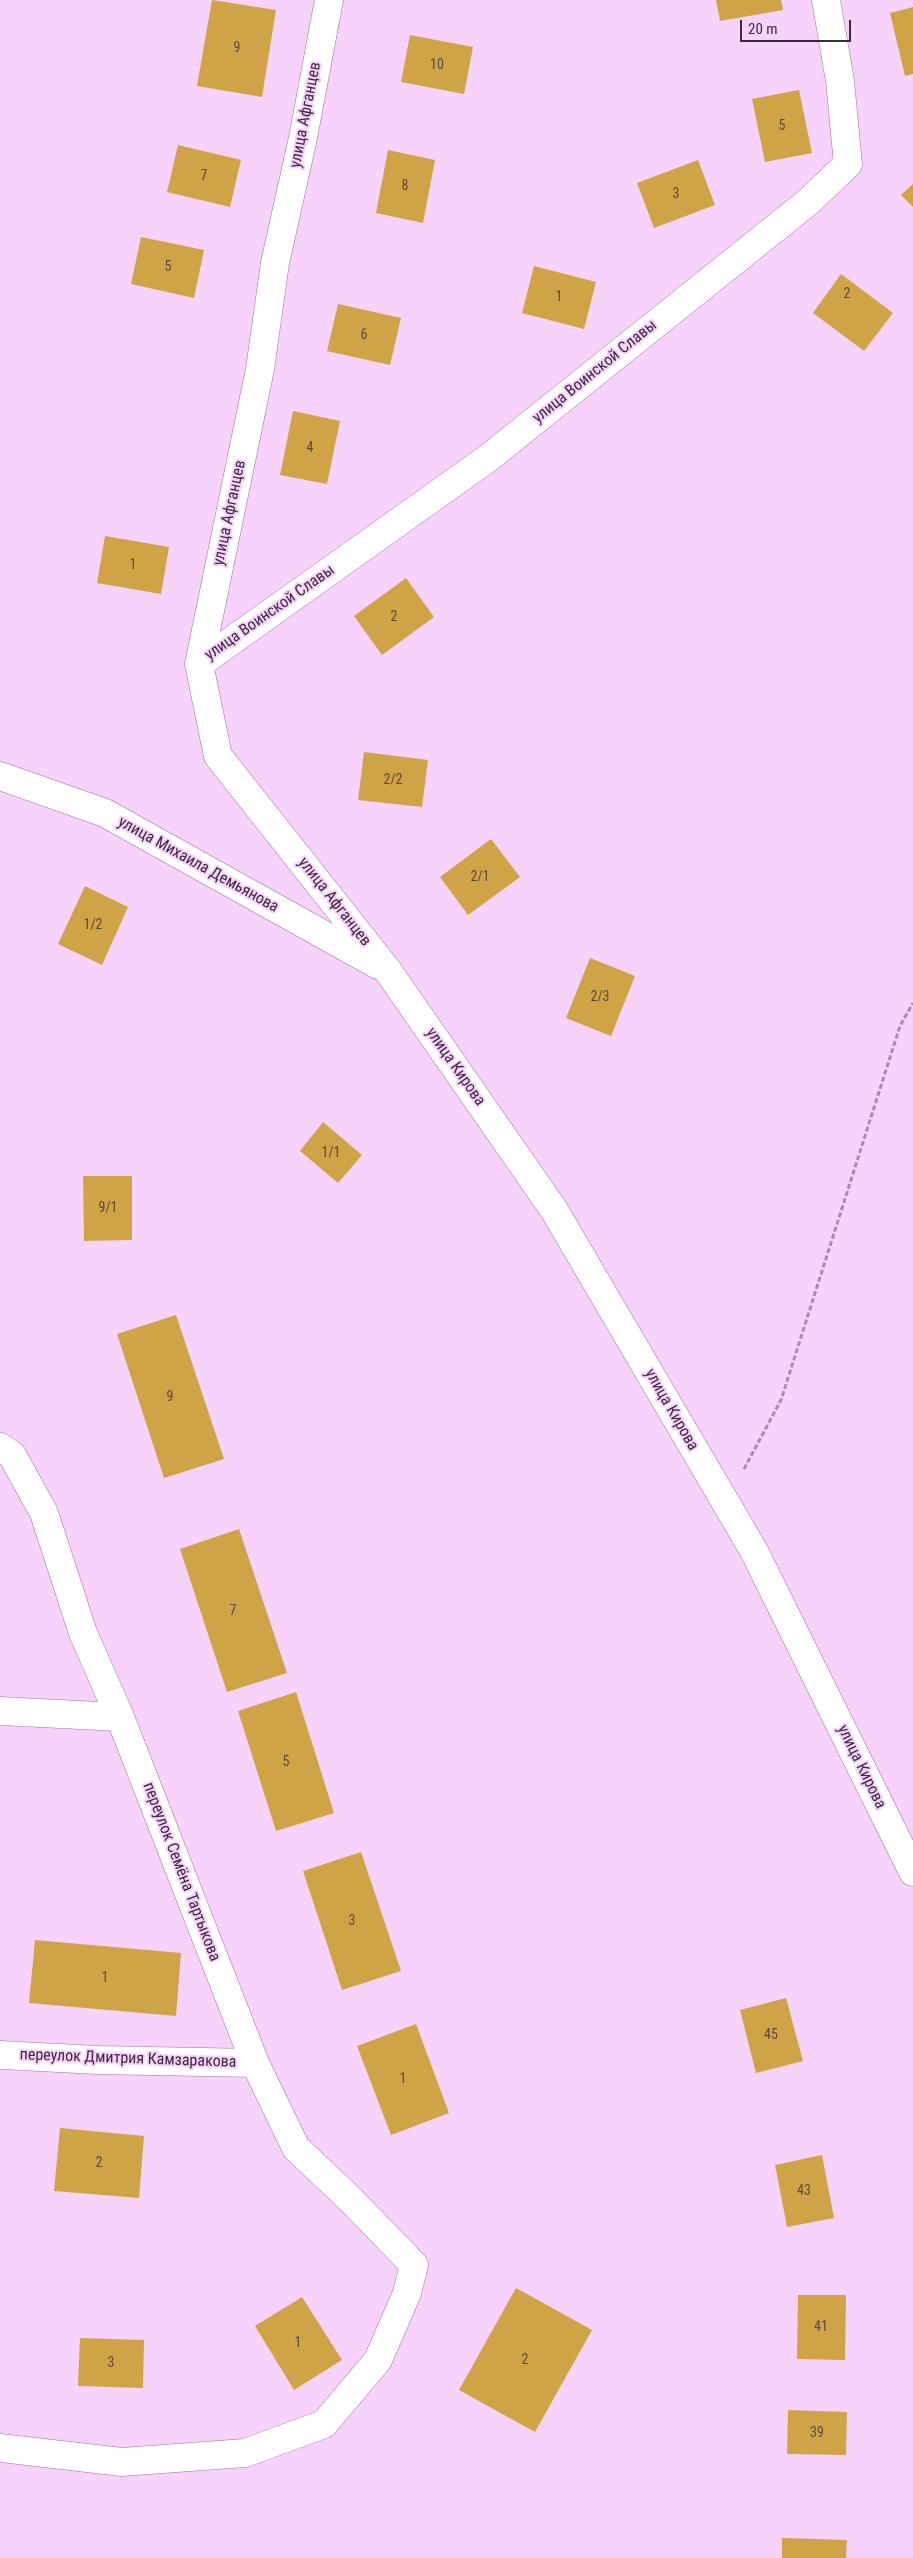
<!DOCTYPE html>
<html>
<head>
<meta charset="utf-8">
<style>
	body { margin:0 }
	#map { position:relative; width:913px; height:2558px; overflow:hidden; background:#f7d2fa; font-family:"Roboto Condensed",sans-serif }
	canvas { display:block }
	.scale { position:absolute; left:740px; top:20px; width:111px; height:22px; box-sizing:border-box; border:2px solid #3b2a3d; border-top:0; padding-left:6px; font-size:15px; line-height:18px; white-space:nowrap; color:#3b2a3d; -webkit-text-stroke:4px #f7d2fa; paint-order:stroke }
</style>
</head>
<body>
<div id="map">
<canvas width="913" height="2558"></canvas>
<div class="scale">20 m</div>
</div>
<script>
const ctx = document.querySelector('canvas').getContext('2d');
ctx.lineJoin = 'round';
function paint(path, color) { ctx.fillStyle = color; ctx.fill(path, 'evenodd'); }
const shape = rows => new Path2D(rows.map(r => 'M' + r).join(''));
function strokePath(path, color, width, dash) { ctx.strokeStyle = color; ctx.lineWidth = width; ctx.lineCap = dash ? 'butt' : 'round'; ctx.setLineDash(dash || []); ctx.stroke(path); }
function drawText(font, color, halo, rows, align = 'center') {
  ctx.font = font + ' "Roboto Condensed",sans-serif'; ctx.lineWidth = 4; ctx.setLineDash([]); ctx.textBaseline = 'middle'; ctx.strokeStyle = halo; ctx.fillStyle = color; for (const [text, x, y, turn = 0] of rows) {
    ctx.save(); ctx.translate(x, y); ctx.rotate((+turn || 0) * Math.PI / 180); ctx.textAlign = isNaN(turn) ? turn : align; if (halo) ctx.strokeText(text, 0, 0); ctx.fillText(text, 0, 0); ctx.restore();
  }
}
const building = shape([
	[212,0,276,10,262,97,197,86],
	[716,0,781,0,783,10,720,21],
	[913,7,913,74,905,76,890,13],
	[410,35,473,47,464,94,401,82],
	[799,90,812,153,765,162,752,99],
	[178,145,241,160,230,207,167,192],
	[388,150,435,160,423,223,376,213],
	[698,160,715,205,654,228,637,183],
	[913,184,913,207,901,195],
	[141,237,204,250,194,298,131,284],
	[534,266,596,282,584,329,522,313],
	[841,274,893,313,864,351,813,313],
	[338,304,401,318,390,365,327,351],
	[293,411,340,421,327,484,280,475],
	[105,536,169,547,161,594,97,583],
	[406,578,434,617,382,655,354,616],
	[364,752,428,760,422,807,358,800],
	[491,839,520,877,468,915,440,877],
	[85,886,128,907,102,965,58,944],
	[590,958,635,976,611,1036,566,1018],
	[323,1122,362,1155,338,1183,300,1151],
	[83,1176,132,1176,132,1240,84,1241],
	[176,1315,224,1459,164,1478,117,1334],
	[239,1529,287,1673,227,1692,180,1549],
	[296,1692,334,1813,276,1831,238,1711],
	[361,1852,401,1971,342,1990,303,1871],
	[35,1940,181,1953,176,2016,29,2003],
	[786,1998,803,2061,756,2073,740,2010],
	[416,2024,449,2113,391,2135,357,2046],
	[60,2128,144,2136,139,2198,54,2191],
	[822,2155,834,2218,787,2227,775,2165],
	[516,2288,592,2330,535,2432,459,2390],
	[798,2295,846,2295,845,2360,797,2359],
	[302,2297,342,2360,294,2390,255,2326],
	[80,2338,144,2340,143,2388,78,2386],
	[788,2410,847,2412,846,2455,787,2454],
	[782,2538,847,2540,846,2558,782,2558]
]);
const path = shape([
	[744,1469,781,1400,900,1026,913,1003]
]);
const minor = shape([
	[329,0,303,138,275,263,260,369,199,664,218,756,388,971,554,1210,754,1551,913,1872],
	[199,664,487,459,808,202,848,164,840,81,826,0],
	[0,776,105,813,378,965],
	[0,1447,12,1455,44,1513,83,1633,120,1717,255,2063,296,2148,351,2200,414,2265,407,2293,378,2360,324,2424,245,2453,122,2462,0,2448],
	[0,1711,120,1717],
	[0,2055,98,2060,255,2063]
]);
const numberNames = [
	["9",237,48],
	["10",437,65],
	["5",782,126],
	["7",204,176],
	["8",405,186],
	["3",676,194],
	["5",168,267],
	["2",847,294],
	["1",559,297],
	["6",364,335],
	["4",310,448],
	["1",133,565],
	["2",394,617],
	["2/2",393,780],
	["2/1",480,877],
	["1/2",93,925],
	["2/3",600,997],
	["1/1",331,1153],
	["9/1",108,1208],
	["9",170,1397],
	["7",233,1611],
	["5",286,1762],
	["3",352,1921],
	["1",105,1978],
	["45",771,2035],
	["1",403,2079],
	["2",99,2163],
	["43",804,2191],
	["41",821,2327],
	["1",298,2343],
	["2",525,2360],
	["3",111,2363],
	["39",817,2433]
];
const streetNames = [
	["улица Афганцев",306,115,-79],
	["улица Воинской Славы",595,372,-39],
	["улица Афганцев",230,513,-78],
	["улица Воинской Славы",270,613,-35],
	["улица Михаила Демьянова",198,865,29],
	["улица Афганцев",334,902,52],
	["улица Кирова",455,1067,55],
	["улица Кирова",671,1410,60],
	["улица Кирова",861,1767,64],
	["переулок Семёна Тартыкова",181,1872,69],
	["переулок Дмитрия Камзаракова",128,2059,2]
];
paint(building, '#cfa446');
strokePath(minor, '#9c729f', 29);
strokePath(path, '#aa8dac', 3, [5, 2.5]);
strokePath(minor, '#fff', 28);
drawText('14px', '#60483f', null, numberNames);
drawText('16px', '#3b2a3d', '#f7d2fa', streetNames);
</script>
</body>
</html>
